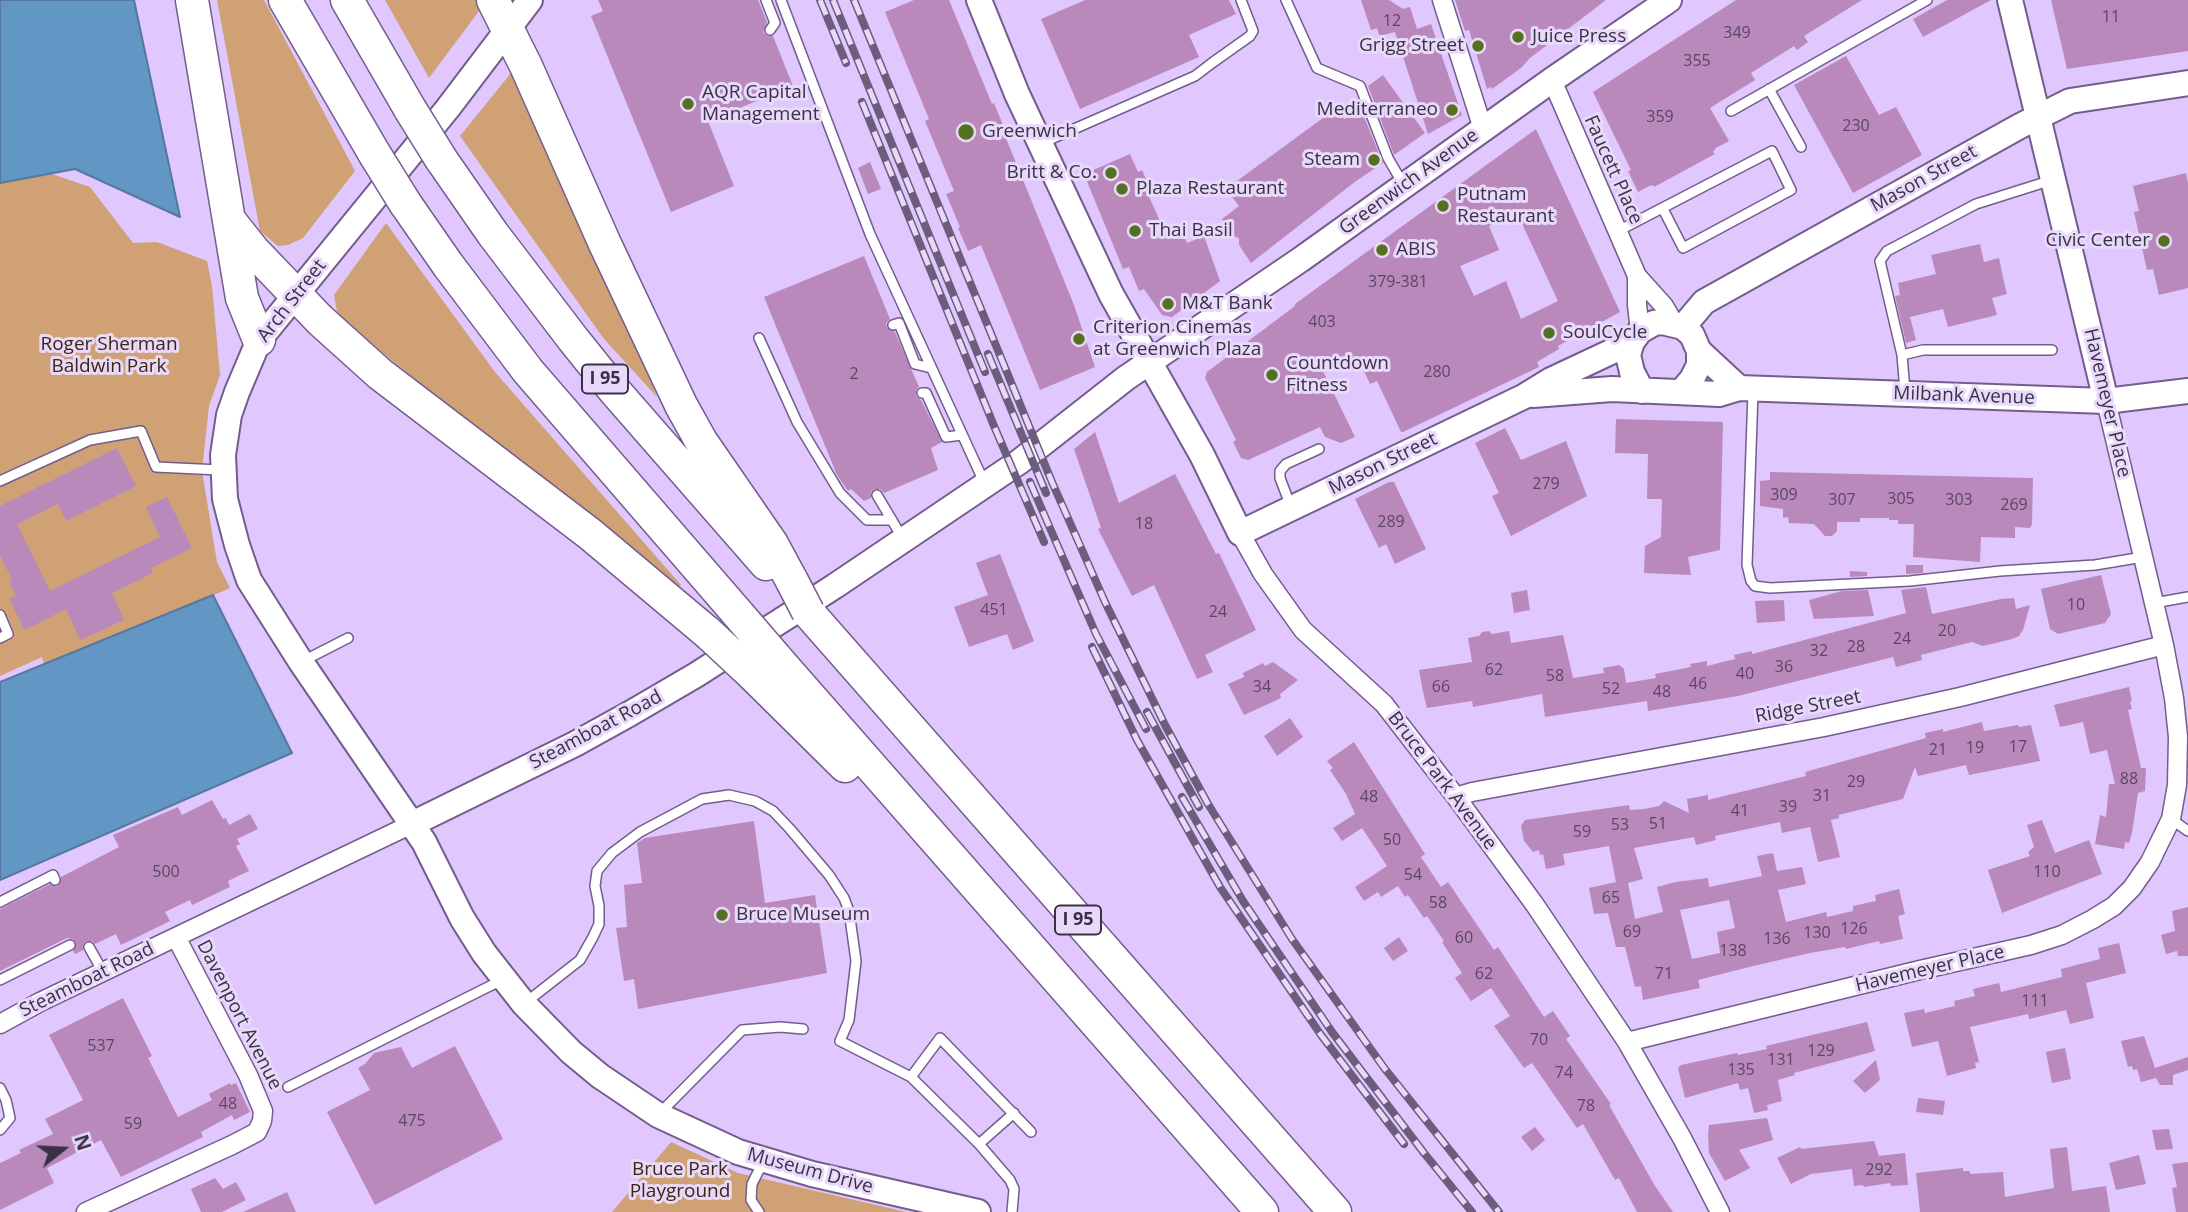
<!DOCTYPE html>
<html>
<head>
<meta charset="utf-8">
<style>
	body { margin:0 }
	#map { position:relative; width:2188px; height:1212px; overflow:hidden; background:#e0c7fe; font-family:"Open Sans",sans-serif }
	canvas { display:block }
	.north { position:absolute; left:28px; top:1114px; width:70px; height:70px; -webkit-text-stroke:5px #e8d9fa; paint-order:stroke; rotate:72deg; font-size:19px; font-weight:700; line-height:28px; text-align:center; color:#3b3147 }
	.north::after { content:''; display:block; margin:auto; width:24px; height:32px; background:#3b3147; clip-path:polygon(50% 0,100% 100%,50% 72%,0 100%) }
</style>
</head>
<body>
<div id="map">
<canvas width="2188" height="1212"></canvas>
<div class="north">N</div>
</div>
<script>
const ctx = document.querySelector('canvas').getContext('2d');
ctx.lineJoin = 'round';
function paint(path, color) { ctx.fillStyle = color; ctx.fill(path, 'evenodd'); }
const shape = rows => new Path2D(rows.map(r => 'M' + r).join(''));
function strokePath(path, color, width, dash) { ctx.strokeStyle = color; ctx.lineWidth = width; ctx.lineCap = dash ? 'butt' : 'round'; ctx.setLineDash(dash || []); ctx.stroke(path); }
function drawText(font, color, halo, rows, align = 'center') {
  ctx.font = font + ' "Open Sans",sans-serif'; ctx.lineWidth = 6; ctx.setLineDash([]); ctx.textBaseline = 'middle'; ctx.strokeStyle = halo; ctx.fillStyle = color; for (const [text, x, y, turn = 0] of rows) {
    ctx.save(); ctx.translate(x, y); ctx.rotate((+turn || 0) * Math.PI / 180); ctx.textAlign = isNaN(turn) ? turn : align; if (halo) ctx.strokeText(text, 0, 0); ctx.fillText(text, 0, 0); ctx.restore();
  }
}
const green = shape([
	[217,0,264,0,355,171,303,238,288,245,278,246,260,231],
	[385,0,479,0,482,7,429,78],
	[511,73,520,77,635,340,657,397,604,339,460,136],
	[49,173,90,187,133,243,157,242,207,261,212,286,220,375,209,406,202,471,217,562,230,588,45,668,42,657,0,676,0,183],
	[386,223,495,372,681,585,675,588,338,317,334,295],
	[671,1142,738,1173,906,1212,612,1212]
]);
const water = shape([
	[0,0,134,0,180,217,75,169,0,183,0,0],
	[213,595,292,753,0,880,0,682,213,595]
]);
const building = shape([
	[598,0,758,0,767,22,763,32,767,36,773,36,793,86,708,121,734,186,671,212,591,16,603,11],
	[914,0,949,0,992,104,994,103,1003,125,1001,126,1074,305,1095,367,1040,390,981,245,968,251,958,228,960,227,946,194,954,191,925,121,929,119,885,12],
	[1085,0,1229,0,1236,14,1189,35,1199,57,1080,109,1041,19],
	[1361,0,1389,0,1403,9,1410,7,1417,29,1431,24,1462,115,1428,134,1395,32,1383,35,1379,35,1377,28,1371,30],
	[1455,0,1606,0,1530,58,1521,68,1492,89,1491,87,1487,89,1469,30,1465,31],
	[1736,0,1862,0,1804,36,1808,42,1797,50,1794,46,1751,73,1755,80,1710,108,1729,141,1716,148,1713,152,1715,154,1654,187,1653,185,1649,186,1638,192,1628,171,1631,170,1593,92],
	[1947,0,1991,0,1923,37,1913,19],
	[2051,0,2188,0,2188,51,2067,69],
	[1846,56,1879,115,1896,107,1922,155,1853,193,1794,85],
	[1383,75,1425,133,1394,155,1368,86],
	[1338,107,1344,119,1362,112,1383,163,1356,181,1251,263,1239,245,1239,238,1233,236,1222,219,1239,206,1226,189],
	[1536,129,1620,312,1558,346,1559,349,1537,362,1539,367,1403,432,1401,432,1377,381,1370,384,1357,356,1323,371,1355,437,1341,443,1325,437,1320,427,1248,460,1241,458,1233,442,1236,440,1205,378,1207,372,1295,306,1295,304],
	[1517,213,1558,301,1521,319,1506,281,1474,296,1460,266,1499,250,1489,226],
	[1130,154,1138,172,1142,170,1151,190,1147,192,1163,228,1168,226,1172,234,1181,230,1187,243,1204,236,1220,281,1172,317,1162,315,1144,289,1139,291,1129,267,1123,269,1084,174],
	[870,162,881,189,868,194,858,168],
	[2186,173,2188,184,2188,288,2159,295,2153,269,2147,270,2134,212,2139,211,2133,186],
	[1980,244,1984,262,1999,258,2004,282,2007,294,1992,298,1997,315,1948,327,1943,309,1910,317,1916,340,1906,343,1895,296,1900,295,1898,283,1936,274,1931,255],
	[864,256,890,319,886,323,887,328,895,332,919,387,916,390,916,396,921,400,942,442,931,448,938,470,884,493,880,489,874,489,871,492,871,498,864,501,851,489,848,491,837,475,764,297],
	[1616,419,1723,422,1720,550,1688,557,1691,575,1644,573,1645,546,1661,537,1662,499,1647,499,1648,454,1615,453],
	[1505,428,1521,460,1566,441,1587,496,1511,536,1492,496,1499,493,1475,443],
	[1095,432,1119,503,1175,474,1216,554,1219,553,1256,630,1205,655,1213,672,1197,679,1154,585,1132,596,1098,529,1101,528,1074,449],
	[117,448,136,486,66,521,58,504,17,524,50,591,160,537,146,507,167,497,192,548,151,568,153,573,112,593,124,620,80,640,66,609,25,630,9,599,16,596,9,580,12,579,0,556,0,506],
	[1770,472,2033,478,2032,524,2030,528,2015,527,2015,538,1981,537,1980,562,1913,557,1914,524,1898,524,1898,520,1889,520,1889,518,1860,518,1860,522,1837,522,1837,531,1832,536,1825,536,1814,524,1789,523,1788,517,1783,518,1783,509,1760,506,1760,481,1770,480],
	[1389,482,1394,482,1426,549,1395,564,1386,544,1379,548,1355,499],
	[1000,554,1034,641,1013,650,1007,634,969,647,954,607,988,595,976,563],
	[1906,565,1923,565,1923,573,1906,574],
	[1850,571,1867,572,1867,576,1850,577],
	[2101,575,2111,614,2105,623,2058,634,2050,629,2041,589],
	[1926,587,1932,614,2001,599,2014,598,2016,609,2030,605,2023,630,2019,636,2012,639,1983,646,1972,642,1921,655,1922,660,1896,667,1893,657,1738,696,1648,711,1647,701,1545,717,1542,694,1473,707,1472,701,1427,708,1423,692,1419,670,1472,662,1468,638,1479,636,1482,632,1489,631,1492,634,1509,631,1511,643,1563,635,1573,678,1604,673,1603,668,1619,665,1624,669,1626,683,1656,678,1655,674,1691,667,1690,664,1707,661,1707,666,1735,659,1734,655,1752,651,1752,654,1782,646,1906,613,1901,590],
	[1527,590,1530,610,1514,613,1511,593],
	[1868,590,1874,616,1814,619,1809,600,1842,591],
	[1784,600,1785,621,1757,623,1755,601],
	[1273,662,1298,680,1280,694,1281,698,1277,700,1244,715,1228,684,1244,677,1243,673,1263,663,1265,666],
	[2129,687,2132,701,2130,702,2132,709,2128,710,2141,768,2146,768,2145,791,2138,793,2132,833,2129,843,2125,842,2124,849,2095,844,2100,815,2106,817,2109,784,2115,784,2107,750,2090,754,2083,722,2060,727,2054,705],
	[1290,718,1303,737,1277,756,1264,736],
	[1982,722,1984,731,2018,725,2019,727,2031,725,2040,761,1969,775,1966,765,1918,776,1915,767,1903,799,1839,815,1839,818,1831,820,1840,857,1818,862,1810,827,1782,833,1780,822,1715,836,1716,840,1696,845,1694,837,1634,848,1643,879,1628,883,1635,919,1663,912,1657,887,1676,882,1708,878,1709,887,1762,876,1757,856,1773,853,1777,871,1802,867,1806,884,1778,890,1786,922,1826,912,1827,917,1853,911,1853,906,1876,901,1875,895,1899,889,1905,914,1898,916,1903,939,1880,944,1879,941,1846,949,1845,947,1810,953,1749,967,1698,980,1700,988,1643,1000,1641,986,1635,987,1625,947,1616,947,1608,913,1594,914,1589,888,1616,882,1609,846,1563,854,1565,865,1546,869,1543,854,1540,855,1539,850,1533,852,1524,841,1521,826,1525,820,1629,805,1630,810,1644,809,1659,806,1664,801,1689,813,1687,799,1708,795,1708,800,1806,776,1805,772,1926,738,1925,733,1943,729,1943,732],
	[1729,900,1735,928,1717,932,1720,953,1692,959,1680,910],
	[1354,742,1425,854,1421,857,1441,887,1448,882,1494,950,1498,947,1544,1017,1553,1011,1570,1036,1566,1039,1611,1104,1609,1105,1655,1186,1673,1212,1637,1212,1619,1178,1615,1180,1583,1124,1577,1128,1532,1063,1524,1068,1494,1026,1510,1016,1491,988,1471,1001,1455,978,1462,973,1442,942,1444,941,1427,916,1424,918,1408,895,1405,897,1398,886,1381,897,1378,892,1364,901,1355,887,1387,866,1362,828,1342,841,1333,828,1355,814,1346,794,1330,770,1333,768,1327,761],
	[212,800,223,819,226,818,229,825,250,814,258,829,237,839,240,844,236,846,249,871,228,881,230,887,192,905,190,900,165,912,170,921,121,945,116,934,95,944,92,941,86,941,83,944,83,950,75,954,73,951,76,943,73,939,67,938,0,971,0,909,50,884,58,886,61,877,119,847,113,835,178,807,182,815],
	[2042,820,2055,853,2089,840,2102,874,2002,913,1988,870,2030,856,2028,852,2034,847,2027,825],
	[754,821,765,903,815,895,827,973,638,1009,634,979,624,981,616,928,627,927,624,885,642,883,637,843,645,838],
	[2188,907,2188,956,2178,956,2177,951,2166,954,2161,935,2175,931,2172,911],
	[1399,937,1408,951,1393,961,1384,948],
	[2119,943,2126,973,2086,983,2094,1018,2070,1024,2066,1010,2029,1019,2028,1014,1970,1027,1979,1062,1975,1063,1976,1068,1947,1076,1938,1041,1912,1047,1904,1013,1924,1009,1925,1013,1955,1006,1954,1001,1975,996,1973,989,1999,983,2001,992,2062,977,2061,969,2100,959,2098,948],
	[123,998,152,1056,148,1058,178,1117,212,1100,209,1094,230,1083,231,1085,236,1083,250,1112,234,1120,232,1115,201,1132,203,1137,121,1177,101,1140,47,1168,54,1183,0,1210,0,1163,21,1153,19,1150,53,1134,45,1119,83,1100,49,1035],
	[1867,1022,1875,1051,1794,1073,1795,1075,1778,1080,1782,1101,1767,1105,1768,1110,1754,1113,1748,1088,1740,1090,1738,1083,1685,1098,1678,1068,1681,1065,1737,1053,1738,1055,1767,1049,1766,1046],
	[2144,1036,2155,1068,2188,1057,2188,1070,2173,1075,2173,1085,2160,1085,2156,1078,2141,1082,2137,1069,2133,1070,2132,1066,2128,1067,2121,1041],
	[455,1046,503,1139,375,1205,327,1112,370,1090,358,1068,365,1064,374,1053,401,1047,412,1068],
	[2065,1048,2071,1079,2052,1083,2046,1052],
	[1876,1060,1880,1080,1865,1093,1853,1081],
	[1918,1098,1945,1101,1943,1115,1916,1112],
	[1767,1118,1773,1140,1739,1150,1750,1168,1725,1181,1709,1153,1708,1134,1709,1125],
	[1535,1127,1545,1140,1532,1151,1521,1137],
	[2169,1129,2173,1149,2156,1150,2152,1130],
	[1874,1141,1879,1156,1905,1153,1908,1185,1891,1186,1890,1183,1864,1187,1863,1185,1854,1186,1852,1169,1811,1174,1791,1184,1777,1158,1800,1147,1801,1149],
	[2067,1147,2072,1191,2106,1186,2110,1212,1920,1212,1916,1173,1963,1168,1963,1171,1969,1171,1971,1174,2003,1172,2005,1197,2054,1188,2050,1149],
	[2139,1155,2146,1184,2116,1190,2109,1163],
	[2188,1162,2188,1212,2176,1212,2172,1188,2177,1187,2172,1164],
	[215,1178,223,1189,236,1182,246,1200,222,1212,201,1212,191,1189],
	[287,1192,296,1212,243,1212]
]);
const lane = shape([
	[766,0,775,23,770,30],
	[781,0,870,234,984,482],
	[1286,0,1317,68,1360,86,1388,158,1403,184],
	[1769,89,1801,147],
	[1731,111,1927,0],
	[1042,143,1195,76,1212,63,1250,36,1253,31,1241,0],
	[1618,231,1772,151,1791,190,1683,248,1663,209],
	[893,325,899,323,915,364,931,368],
	[759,338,797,422,840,493,867,520,892,520],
	[1902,355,1923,350,2052,350],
	[1905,391,1902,355,1880,261,1887,251,1976,204,2052,180],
	[1753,392,1747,565,1751,581,1755,586,1770,588,1910,581,2000,571,2095,565,2143,557],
	[922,393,926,393,946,437,962,435],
	[0,481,90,440,141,431,156,467,220,470],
	[877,495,903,539],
	[1291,507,1280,478,1280,471,1286,464,1319,449],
	[2154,603,2188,597],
	[0,615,8,634,0,638],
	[303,661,348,638],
	[2171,819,2188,831],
	[0,902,53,875,55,880],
	[89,947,103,972],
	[0,980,70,945],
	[525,1003,580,960,593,937,599,924,599,906,595,886,597,871,612,853,640,832,702,799,729,795,755,801,773,811,790,829,829,875,844,898,849,911,856,961,849,1020,840,1041,911,1077,979,1144,1010,1180,1014,1189,1012,1212],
	[911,1077,940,1038,1031,1132],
	[288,1087,502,980],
	[0,1088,6,1100,10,1118,0,1130],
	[659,1114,742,1030,780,1027,803,1029],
	[979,1144,1014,1113],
	[759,1212,751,1200,752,1184,763,1162]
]);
const street = shape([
	[1442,0,1483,129],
	[1552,80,1637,276,1664,306,1674,323],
	[1637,276,1637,305,1640,331],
	[1240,533,1263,574,1303,630,1384,704,1456,797,1535,905,1627,1042,1682,1138,1720,1212],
	[1456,797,1472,792,1824,727,1960,697,2164,645],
	[0,1024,40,1002,412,824],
	[1627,1042,1920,970,2031,945,2062,935,2093,919,2114,906,2132,888,2150,862,2171,819,2177,785,2178,737,2174,698,2164,645,2106,401],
	[86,1212,232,1145,257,1132,262,1121,263,1111,248,1075,176,937]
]);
const secondary = shape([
	[530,0,448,108,259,340,237,392,229,415,223,455,225,499,237,545,249,580,301,662,424,842,462,918,484,953,524,1004,571,1052,600,1076,658,1115,738,1152,812,1174,978,1212],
	[979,0,1017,94,1111,294,1202,455,1240,533,1525,396,1551,380,1632,342],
	[2010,0,2106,401],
	[1683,327,1704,302,2020,126,2070,101,2188,83],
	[1699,351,1739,388],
	[1642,391,1632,372,1628,355,1632,342,1640,331,1654,323,1662,322,1683,327,1692,335,1699,351,1699,365,1692,379,1681,392],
	[1533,395,1612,389,1719,394,1739,388,2106,401,2188,391],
	[412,824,575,744,631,713,696,675,835,586,1019,462,1126,378,1300,260,1552,80,1669,0]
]);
const highway = shape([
	[192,0,242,298,259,340],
	[285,0,374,153],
	[347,0,410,109],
	[493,0,526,66,605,244,681,405,701,441,772,544,792,581],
	[441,159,493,234,573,339,614,390,766,564],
	[405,203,448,265,528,371,739,615],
	[230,221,253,250,320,320,380,374,590,534,708,633],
	[808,612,1335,1212],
	[776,658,1262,1212],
	[751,673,845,766]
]);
const rail = shape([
	[820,0,846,63],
	[833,0,985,372],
	[854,0,1052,482,1105,602,1165,725,1208,804,1292,939,1385,1069,1499,1212],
	[862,102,994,426,1044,542],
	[988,354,1046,493],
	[1030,482,1096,634,1146,729],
	[1092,647,1137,740,1220,887,1321,1035,1404,1144],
	[1147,712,1199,807],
	[1182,797,1243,901,1332,1032,1424,1153,1472,1212]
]);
const highwayBridge = shape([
	[410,109,441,159],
	[374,153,405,203],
	[792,581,808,612],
	[739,615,776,658],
	[708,633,751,673]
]);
const markers = [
	[1518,37,7,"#567022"],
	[1478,46,7,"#567022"],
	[688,104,7,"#567022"],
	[1452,110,7,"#567022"],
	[966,132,9,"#567022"],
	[1374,160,7,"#567022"],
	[1111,173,7,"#567022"],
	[1122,189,7,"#567022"],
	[1443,206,7,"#567022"],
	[1135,231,7,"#567022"],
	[2164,241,7,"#567022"],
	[1382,250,7,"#567022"],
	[1168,304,7,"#567022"],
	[1549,333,7,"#567022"],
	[1079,339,7,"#567022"],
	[1272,375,7,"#567022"],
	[722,915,7,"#567022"]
];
const numberNames = [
	["11",2111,17],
	["12",1392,21],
	["349",1737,33],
	["355",1697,61],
	["359",1660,117],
	["230",1856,126],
	["379-381",1398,282],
	["403",1322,322],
	["280",1437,372],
	["2",854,374],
	["279",1546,484],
	["309",1784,495],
	["305",1901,499],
	["307",1842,500],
	["303",1959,500],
	["269",2014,505],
	["289",1391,522],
	["18",1144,524],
	["10",2076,605],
	["451",994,610],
	["24",1218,612],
	["20",1947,631],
	["24",1902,639],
	["28",1856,647],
	["32",1819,651],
	["36",1784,667],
	["62",1494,670],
	["40",1745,674],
	["58",1555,676],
	["46",1698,684],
	["34",1262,687],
	["66",1441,687],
	["52",1611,689],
	["48",1662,692],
	["17",2018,747],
	["19",1975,748],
	["21",1938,750],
	["88",2129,779],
	["29",1856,782],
	["31",1822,796],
	["48",1369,797],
	["39",1788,807],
	["41",1740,811],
	["51",1658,824],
	["53",1620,825],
	["59",1582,832],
	["50",1392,840],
	["500",166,872],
	["110",2047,872],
	["54",1413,875],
	["65",1611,898],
	["58",1438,903],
	["126",1854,929],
	["69",1632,932],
	["130",1817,933],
	["60",1464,938],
	["136",1777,939],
	["138",1733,951],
	["62",1484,974],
	["71",1664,974],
	["111",2035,1001],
	["70",1539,1040],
	["537",101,1046],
	["129",1821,1051],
	["131",1781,1060],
	["135",1741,1070],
	["74",1564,1073],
	["48",228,1104],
	["78",1586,1106],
	["475",412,1121],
	["59",133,1124],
	["292",1879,1170]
];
const shields = [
	[605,379,46],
	[1078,920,46]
];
const shieldNames = [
	["I 95",605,379],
	["I 95",1078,920]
];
const poiNames = [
	["Juice Press",1532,37],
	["Grigg Street",1464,46,"right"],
	["AQR Capital",702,93],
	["Management",702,115],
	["Mediterraneo",1438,110,"right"],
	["Greenwich",982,132],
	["Steam",1360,160,"right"],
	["Britt & Co.",1097,173,"right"],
	["Plaza Restaurant",1136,189],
	["Putnam",1457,195],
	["Restaurant",1457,217],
	["Thai Basil",1149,231],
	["Civic Center",2150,241,"right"],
	["ABIS",1396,250],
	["M&T Bank",1182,304],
	["Criterion Cinemas",1093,328],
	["at Greenwich Plaza",1093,350],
	["SoulCycle",1563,333],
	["Countdown",1286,364],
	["Fitness",1286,386],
	["Bruce Museum",736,915]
];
const streetNames = [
	["Faucett Place",1613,170,66],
	["Mason Street",1924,179,-29],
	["Greenwich Avenue",1409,182,-36],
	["Arch Street",292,301,-52],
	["Milbank Avenue",1964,396,2],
	["Havemeyer Place",2107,403,77],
	["Mason Street",1383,464,-26],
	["Ridge Street",1808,707,-11],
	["Steamboat Road",596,730,-28],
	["Bruce Park Avenue",1442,781,53],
	["Havemeyer Place",1930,969,-13],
	["Steamboat Road",87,980,-26],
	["Davenport Avenue",239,1015,63],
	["Museum Drive",810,1171,15]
];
const parkNames = [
	["Roger Sherman",109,345],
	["Baldwin Park",109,367],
	["Bruce Park",680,1170],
	["Playground",680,1192]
];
paint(green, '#cfa174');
paint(water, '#6196c5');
strokePath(water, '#56789f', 2);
paint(building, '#ba89bb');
strokePath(lane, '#745c8d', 12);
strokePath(street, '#745c8d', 21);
strokePath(secondary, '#745c8d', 28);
strokePath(highway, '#745c8d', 35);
strokePath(lane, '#fff', 9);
strokePath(street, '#fff', 18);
strokePath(secondary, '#fff', 24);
strokePath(highway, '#fff', 32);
strokePath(rail, '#6c5d7d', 8);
strokePath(rail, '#e8d9fa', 5, [16]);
strokePath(highwayBridge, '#745c8d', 35, []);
strokePath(highwayBridge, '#fff', 32);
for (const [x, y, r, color] of markers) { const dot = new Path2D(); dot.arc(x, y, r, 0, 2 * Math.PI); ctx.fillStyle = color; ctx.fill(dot); strokePath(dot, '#e8d9fa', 2.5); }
drawText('16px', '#5b4764', null, numberNames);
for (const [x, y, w] of shields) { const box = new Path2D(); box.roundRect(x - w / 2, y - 14.5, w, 29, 5); ctx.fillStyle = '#e8d9fa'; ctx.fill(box); strokePath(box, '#3b3147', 2); }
drawText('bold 18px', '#3b3147', null, shieldNames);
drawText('19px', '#3b3147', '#e8d9fa', poiNames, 'left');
drawText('19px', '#3b3147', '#e8d9fa', streetNames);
drawText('19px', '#3d2710', '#e8d9fa', parkNames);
</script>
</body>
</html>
